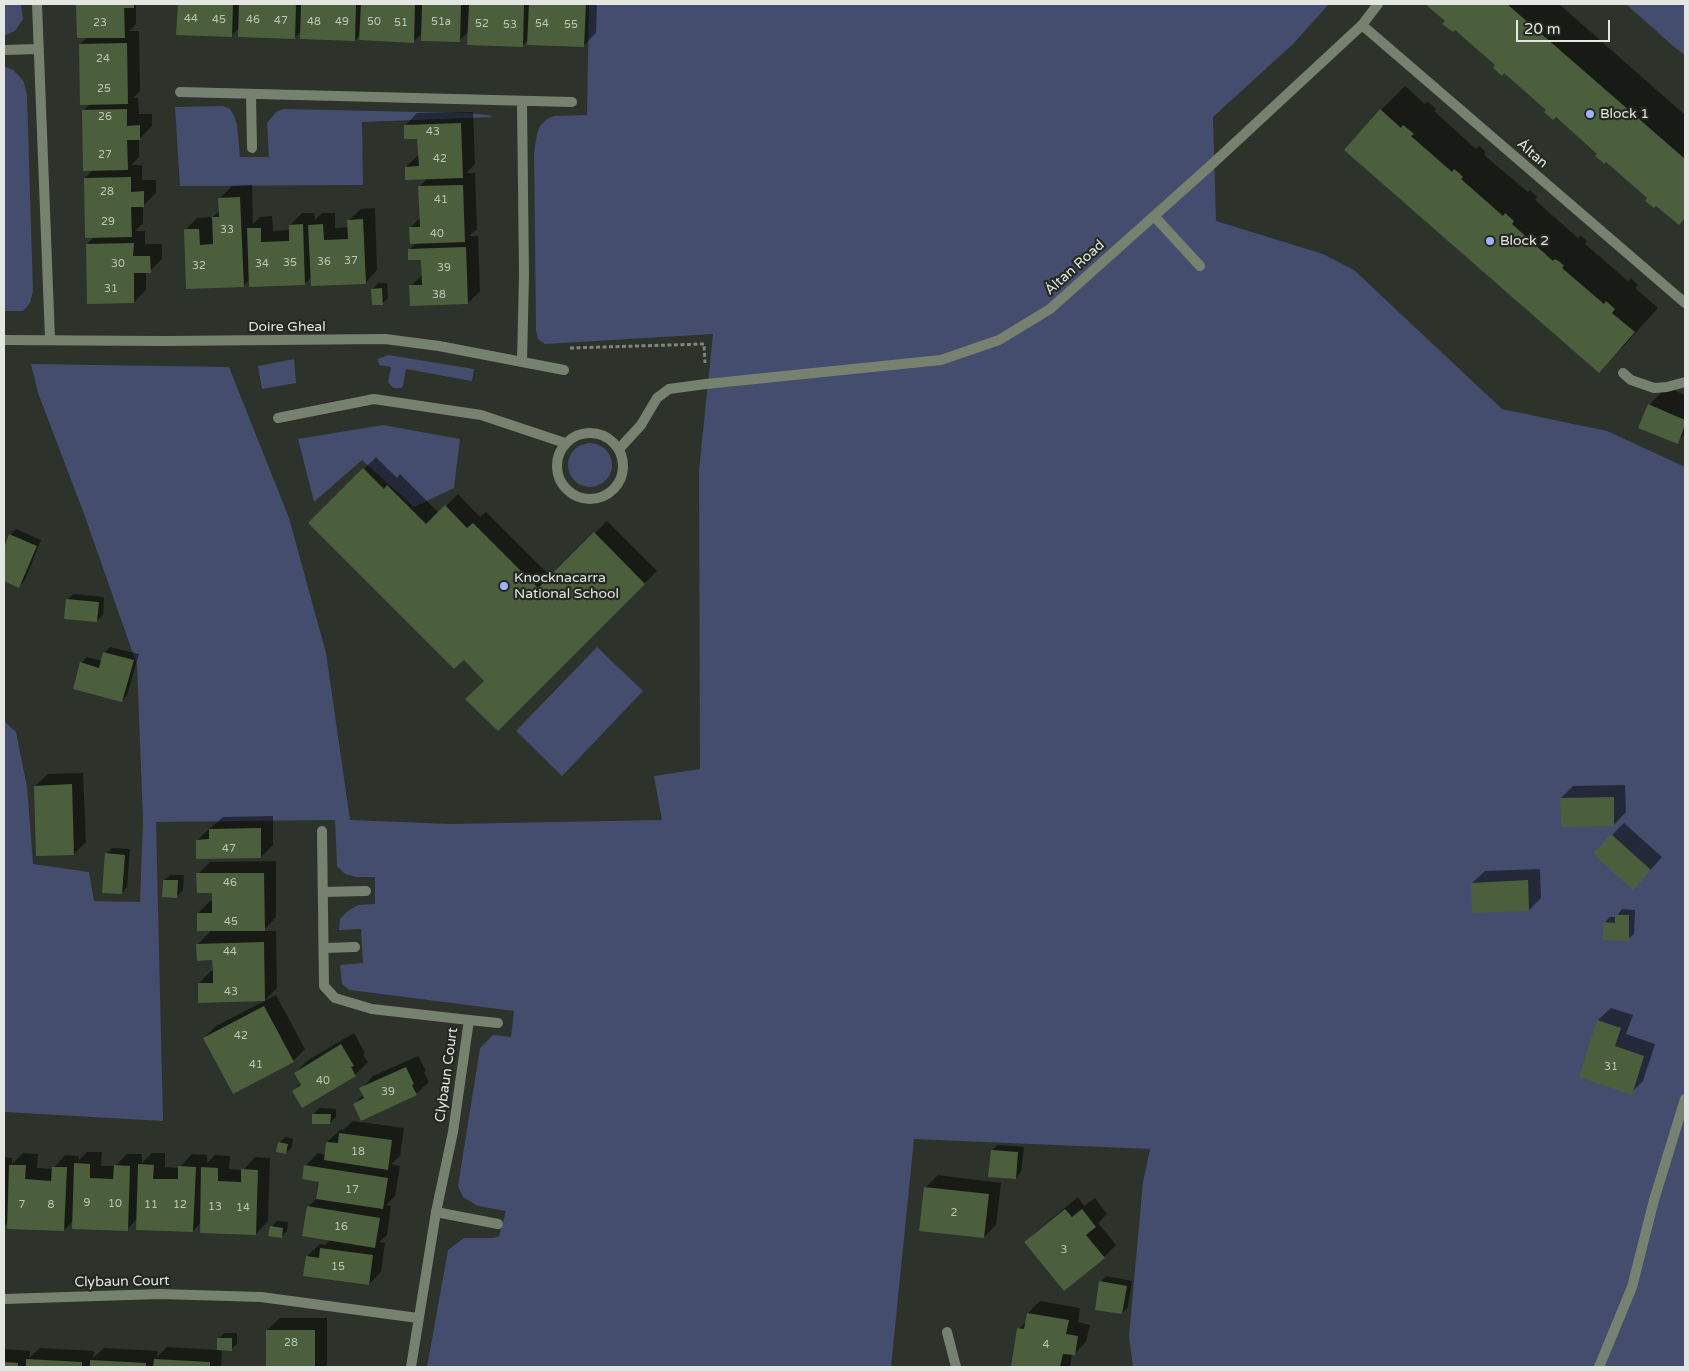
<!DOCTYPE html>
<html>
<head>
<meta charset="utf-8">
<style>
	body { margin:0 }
	#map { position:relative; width:1689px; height:1371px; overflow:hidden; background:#2d322a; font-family:"Varela Round",sans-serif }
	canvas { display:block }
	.frame { position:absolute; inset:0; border:5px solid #e3e6e1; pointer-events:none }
	.scale { position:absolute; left:1516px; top:20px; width:94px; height:22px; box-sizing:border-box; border:2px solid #e3e6e1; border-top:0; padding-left:6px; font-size:15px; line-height:18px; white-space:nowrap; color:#e3e6e1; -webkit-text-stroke:4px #242821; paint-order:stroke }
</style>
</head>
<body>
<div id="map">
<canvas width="1689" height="1371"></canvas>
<div class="frame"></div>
<div class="scale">20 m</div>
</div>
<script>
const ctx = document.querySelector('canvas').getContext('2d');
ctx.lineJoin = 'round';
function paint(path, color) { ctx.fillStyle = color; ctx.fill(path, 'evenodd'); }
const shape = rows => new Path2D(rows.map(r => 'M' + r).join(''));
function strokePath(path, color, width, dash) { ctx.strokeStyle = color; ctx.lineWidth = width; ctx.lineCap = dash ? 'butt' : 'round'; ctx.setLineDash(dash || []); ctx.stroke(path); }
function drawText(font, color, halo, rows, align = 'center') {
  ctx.font = font + ' "Varela Round",sans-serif'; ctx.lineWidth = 4.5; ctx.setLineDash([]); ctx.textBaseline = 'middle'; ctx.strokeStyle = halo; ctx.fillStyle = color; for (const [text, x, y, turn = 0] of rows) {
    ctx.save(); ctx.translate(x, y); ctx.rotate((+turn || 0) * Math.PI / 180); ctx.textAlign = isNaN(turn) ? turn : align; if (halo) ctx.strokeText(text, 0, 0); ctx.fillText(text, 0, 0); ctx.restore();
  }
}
const green = shape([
	[4,4,21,4,23,19,15,31,4,36],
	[589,4,1329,4,1293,44,1213,117,1216,221,1323,254,1354,270,1502,409,1607,431,1685,467,1685,1367,1133,1367,1129,1336,1143,1182,1150,1149,914,1139,891,1367,427,1367,448,1250,464,1238,494,1238,499,1236,506,1211,478,1206,463,1197,458,1186,480,1048,493,1035,511,1037,514,1011,350,990,342,984,340,965,363,963,361,929,339,930,340,919,348,911,358,905,375,904,375,877,356,877,345,874,337,866,335,820,156,822,163,1121,4,1112,4,721,16,732,27,787,33,864,89,872,94,901,140,902,143,820,137,665,83,511,38,393,31,364,229,367,289,518,326,653,350,820,450,824,662,820,654,776,700,769,699,470,713,334,545,344,538,339,536,330,534,153,537,134,540,126,547,119,554,116,587,115],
	[1626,4,1685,4,1685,55,1673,46],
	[4,66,13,70,19,76,24,82,27,96,33,291,30,303,23,311,4,311],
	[223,106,230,109,234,116,237,125,240,157,269,157,267,123,276,112,283,109,467,113,488,115,494,117,362,122,363,185,180,186,175,107],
	[388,355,474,369,472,381,406,369,403,386,401,388,393,388,388,382,391,367,379,365,378,359],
	[294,359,296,383,262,389,258,366],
	[383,425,460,439,454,488,414,507,362,460,314,502,298,439],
	'568 465a22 22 0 1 1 44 0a22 22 0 1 1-44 0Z',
	[597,647,643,691,562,776,516,731]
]);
const shadow = shape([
	[77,4,136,4,136,24,129,31,139,31,140,91,133,98,138,98,139,114,152,114,152,126,139,139,139,157,131,165,142,165,142,180,156,180,156,193,143,206,143,223,135,231,145,231,145,244,162,244,162,259,150,271,146,272,146,290,134,302,87,244,95,236,85,178,93,170,84,110,90,104,80,44,88,37,78,37],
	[179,4,597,4,596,33,584,45,529,39,522,46,469,31,459,41,422,33,414,41,361,34,355,40,301,31,294,38,239,28,231,36,178,34],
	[1427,4,1559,4,1685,115,1685,217,1679,224],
	[1405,86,1425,104,1428,102,1432,105,1436,109,1434,111,1476,149,1479,146,1486,152,1484,155,1528,192,1530,190,1537,197,1535,200,1578,238,1580,236,1584,238,1587,242,1585,244,1628,281,1631,278,1638,285,1635,288,1658,308,1623,347,1599,371,1381,110],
	[473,112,475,164,466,173,475,173,477,229,469,236,478,236,480,291,468,303,411,286,423,274,422,259,409,250,416,243,411,227,421,217,419,187,428,178,406,167,418,155,419,138,405,126,417,113],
	[252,185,253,224,260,217,272,216,273,231,290,230,290,225,302,213,314,213,315,220,322,213,335,213,335,228,349,227,348,221,361,209,375,208,377,270,365,283,312,277,304,284,250,279,243,286,187,288,185,230,197,218,211,217,211,219,220,210,220,198,232,186],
	[378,283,387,283,388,298,382,304,373,289],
	[1667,387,1685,395,1685,434,1677,442,1649,405],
	[4,393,5,393,4,459],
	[376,457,397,478,400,474,439,513,458,494,480,517,486,512,551,577,607,521,657,571,498,730,486,681,464,658,310,523],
	[16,529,41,540,25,580,19,586,4,580,4,552,10,535],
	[73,594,104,597,103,615,97,621,67,600],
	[110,647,139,654,127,695,122,701,81,663,87,657,102,661,104,653],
	[83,773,86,842,74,854,35,786,48,774],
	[1625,785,1626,812,1614,825,1561,798,1573,786],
	[273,816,273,845,261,857,197,840,223,817],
	[1624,823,1662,857,1645,876,1612,835],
	[112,848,130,849,127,887,122,893,106,854],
	[276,861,276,917,263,931,276,931,277,988,265,1000,199,983,211,971,214,971,213,959,198,944,212,930,198,913,210,901,213,901,213,891,198,874,210,862],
	[1540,869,1541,898,1529,910,1472,883,1485,871],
	[170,875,184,875,183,890,177,896,164,880],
	[1622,909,1635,910,1634,934,1628,939,1605,922,1610,917,1616,917],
	[276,995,305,1049,293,1061,204,1038,216,1026],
	[1611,1008,1633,1015,1626,1034,1655,1044,1643,1081,1631,1093,1580,1077,1598,1020],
	[354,1033,365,1053,363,1055,368,1062,355,1075,302,1106,293,1091,301,1083,295,1073,307,1061],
	[418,1056,426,1071,424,1072,429,1082,416,1094,354,1104,363,1095,361,1089,373,1076],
	[319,1108,336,1109,336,1117,330,1123,314,1114],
	[353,1121,404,1128,400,1156,391,1164,400,1166,395,1196,386,1205,391,1206,387,1235,379,1242,385,1243,381,1272,369,1284,307,1256,320,1244,325,1245,330,1240,308,1207,318,1197,321,1181,305,1166,318,1153,326,1155,327,1142,340,1130,343,1130],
	[285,1137,293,1139,292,1147,286,1153,279,1143],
	[998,1145,1024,1147,1021,1172,1016,1178,992,1150],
	[87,1152,102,1152,101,1166,115,1166,127,1154,142,1154,142,1163,152,1153,165,1153,165,1167,179,1168,192,1154,207,1155,207,1163,215,1155,230,1156,229,1169,243,1170,255,1157,270,1158,268,1221,256,1234,201,1222,193,1231,137,1219,127,1229,73,1221,64,1230,9,1221,4,1226,4,1157,12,1158,12,1164,23,1153,38,1154,37,1168,53,1169,65,1155,79,1156,78,1161],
	[938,1175,1001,1183,996,1225,984,1237,925,1188],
	[1078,1197,1084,1206,1095,1198,1107,1214,1098,1223,1116,1245,1104,1257,1025,1242,1038,1230],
	[277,1221,288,1222,287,1231,281,1237,271,1227],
	[1106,1276,1132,1281,1128,1307,1122,1313,1101,1282],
	[1040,1301,1080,1308,1078,1322,1090,1325,1086,1342,1074,1354,1072,1354,1070,1367,1012,1367,1019,1329,1027,1321,1028,1313],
	[280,1318,327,1318,327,1367,267,1367,267,1330],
	[224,1333,237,1333,237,1344,231,1349,222,1349,221,1367,4,1367,4,1349,30,1351,29,1358,40,1348,94,1351,93,1358,104,1348,158,1351,157,1357,167,1347,218,1350,219,1338]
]);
const building = shape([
	[76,4,134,4,134,8,124,8,125,38,77,38],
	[178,4,233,4,232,37,176,35],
	[239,4,296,4,295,39,238,37],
	[301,4,356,4,355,41,300,39],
	[361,4,415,4,414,43,359,40],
	[422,4,461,4,460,42,421,41],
	[469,4,524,4,523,47,467,45],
	[529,4,586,4,584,47,527,45],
	[1425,4,1507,4,1685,159,1685,218,1679,225,1656,206,1654,208,1645,201,1647,198,1606,162,1604,164,1600,160,1595,156,1597,154,1556,117,1553,120,1544,112,1546,110,1504,73,1502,76,1493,68,1495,65,1455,30,1453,32,1442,24,1445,21],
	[127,43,128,104,80,105,79,44],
	[127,109,127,126,140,125,140,140,127,140,128,170,83,171,82,110],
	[1380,109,1401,128,1403,125,1408,129,1414,134,1411,136,1452,172,1454,169,1459,173,1463,177,1461,179,1503,216,1505,213,1514,221,1512,224,1553,261,1555,259,1560,262,1564,266,1562,268,1604,304,1606,301,1615,309,1612,313,1635,332,1599,373,1344,150],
	[461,123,463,178,405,180,405,167,419,166,417,139,404,139,404,125],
	[131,177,131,192,144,191,144,207,131,207,132,237,85,238,84,178],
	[463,185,465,242,410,244,409,227,420,227,418,186],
	[240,197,244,287,186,289,184,229,199,229,200,245,213,244,212,217,219,217,218,198],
	[363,219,366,284,311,286,308,225,323,224,324,240,348,239,347,220],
	[303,224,305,285,249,287,247,228,261,228,261,242,289,241,289,225],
	[134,243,133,256,150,256,151,273,134,273,134,303,87,304,86,244],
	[466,247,468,304,410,306,409,285,422,285,421,260,408,260,408,249],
	[382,288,383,305,372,305,371,289],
	[1648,404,1685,420,1685,425,1678,444,1638,428],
	[363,468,384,489,387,485,426,524,445,505,467,528,473,523,538,588,594,532,645,584,498,731,465,699,484,681,464,660,454,669,308,523],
	[9,534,37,546,19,588,4,581,4,548],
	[66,599,99,602,97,622,64,619],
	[103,652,134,660,122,702,73,689,80,662,99,668],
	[72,784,74,855,36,856,34,786],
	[1614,797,1614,826,1561,827,1560,798],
	[261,828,261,858,196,859,196,840,209,839,209,829],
	[1611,834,1651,870,1633,890,1593,854],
	[105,853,125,855,122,894,102,893],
	[196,873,264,873,265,931,197,931,197,913,212,913,212,893,197,893],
	[163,880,178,880,177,898,162,897],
	[1528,880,1529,911,1472,913,1471,883],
	[1615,915,1629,915,1629,941,1603,940,1603,922,1615,923],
	[264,942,265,1001,198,1003,198,983,213,983,213,972,212,960,197,961,196,944],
	[264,1006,294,1062,233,1094,203,1038],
	[1597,1020,1621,1028,1615,1046,1644,1056,1632,1095,1579,1077],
	[341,1044,354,1066,351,1067,356,1076,302,1108,292,1091,301,1085,294,1073],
	[406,1067,414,1084,412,1085,417,1095,361,1121,353,1104,364,1098,359,1088],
	[312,1114,331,1114,330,1124,312,1124],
	[339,1133,392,1140,388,1170,324,1160,326,1142,338,1143],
	[278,1142,288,1144,286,1154,276,1152],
	[991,1150,1018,1152,1016,1179,988,1177],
	[74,1163,90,1164,90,1178,113,1179,114,1165,130,1166,128,1231,72,1229],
	[138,1164,154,1165,153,1179,178,1179,178,1166,196,1167,193,1232,136,1230],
	[9,1165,26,1165,25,1179,51,1181,52,1167,67,1167,64,1231,7,1229],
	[304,1165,388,1178,383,1209,316,1199,319,1182,302,1179],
	[201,1167,218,1168,218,1181,241,1182,241,1169,258,1170,256,1235,200,1233],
	[924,1187,989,1194,984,1238,919,1231],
	[307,1206,380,1218,375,1248,302,1236],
	[1065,1209,1072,1217,1082,1209,1096,1227,1086,1235,1105,1258,1064,1291,1024,1242],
	[270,1226,283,1228,282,1238,268,1236],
	[320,1248,373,1255,369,1285,303,1276,306,1256,319,1258],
	[1099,1281,1127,1286,1122,1314,1095,1310],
	[1027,1313,1069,1320,1066,1334,1078,1336,1075,1355,1063,1354,1060,1367,1011,1367,1017,1328,1024,1329],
	[266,1330,315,1330,315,1367,266,1367],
	[217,1338,232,1338,232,1351,217,1350],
	[26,1359,82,1362,82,1367,26,1367],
	[154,1359,210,1362,210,1367,153,1367],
	[90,1360,146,1363,146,1367,90,1367],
	[4,1362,18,1363,18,1367,4,1367]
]);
const path = shape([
	[570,348,704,344,705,363]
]);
const lane = shape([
	[278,418,374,399,481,415,565,443],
	'557 466a33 33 0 1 1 66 0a33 33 0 1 1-66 0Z',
	[619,449,641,425,657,398,669,389,706,384],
	[323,892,366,891],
	[324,948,355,947],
	[469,1020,498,1023],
	[436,1212,498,1224]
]);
const street = shape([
	[37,4,50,339],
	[1362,25,1685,303],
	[4,50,39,49],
	[180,92,572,102],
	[251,94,252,148],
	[1154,216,1200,266],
	[4,340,164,341,385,339,439,346,564,370],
	[522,362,524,275,522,102],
	[1623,373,1631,380,1654,388,1667,387,1685,382],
	[706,384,941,360,999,340,1050,309,1210,166,1362,25,1378,4],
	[322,831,324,986,335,998,372,1009,469,1020,453,1132,436,1212,411,1367],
	[4,1299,160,1294,261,1297,418,1318],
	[947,1332,956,1367],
	[1599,1367,1632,1287,1654,1200,1685,1099]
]);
const markers = [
	[1590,114,5,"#9fb3fd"],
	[1490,241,5,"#9fb3fd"],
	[504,586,5,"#9fb3fd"]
];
const numberNames = [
	["44",191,19],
	["45",219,20],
	["46",253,20],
	["47",281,21],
	["48",314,22],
	["49",342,22],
	["50",374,22],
	["51a",441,22],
	["23",100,23],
	["51",401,23],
	["52",482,24],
	["54",542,24],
	["53",510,25],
	["55",571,25],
	["24",103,59],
	["25",104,89],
	["26",105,117],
	["43",433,132],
	["27",105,155],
	["42",440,159],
	["28",107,192],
	["41",441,200],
	["29",108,222],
	["33",227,230],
	["40",437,234],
	["37",351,261],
	["36",324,262],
	["35",290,263],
	["30",118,264],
	["34",262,264],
	["32",199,266],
	["39",444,268],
	["31",111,289],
	["38",439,295],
	["47",229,849],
	["46",230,883],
	["45",231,922],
	["44",230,952],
	["43",231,992],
	["42",241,1036],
	["41",256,1065],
	["31",1611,1067],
	["40",323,1081],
	["39",388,1092],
	["18",358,1152],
	["17",352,1190],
	["9",87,1203],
	["10",115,1204],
	["7",22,1205],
	["8",51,1205],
	["11",151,1205],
	["12",180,1205],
	["13",215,1207],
	["14",243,1208],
	["2",954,1213],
	["16",341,1227],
	["3",1064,1250],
	["15",338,1267],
	["28",291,1343],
	["4",1046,1345]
];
const poiNames = [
	["Block 1",1600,114],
	["Block 2",1500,241],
	["Knocknacarra",514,578],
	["National School",514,594]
];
const streetNames = [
	["Áltan",1532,154,41],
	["Áltan Road",1075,268,-42],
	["Doire Gheal",287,327],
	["Clybaun Court",447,1075,-82],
	["Clybaun Court",122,1282,-1]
];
paint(green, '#444d6e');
paint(shadow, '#0007');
paint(building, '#4b5f3c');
strokePath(path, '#80847e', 3, [4, 2.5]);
strokePath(lane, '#778170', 10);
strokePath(street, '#778170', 10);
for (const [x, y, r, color] of markers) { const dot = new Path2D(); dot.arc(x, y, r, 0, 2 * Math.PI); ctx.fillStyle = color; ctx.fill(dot); strokePath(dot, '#242821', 2); }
drawText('11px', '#bdc4b8', null, numberNames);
drawText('14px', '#e3e6e1', '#242821', poiNames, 'left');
drawText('14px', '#e3e6e1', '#242821', streetNames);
</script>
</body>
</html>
